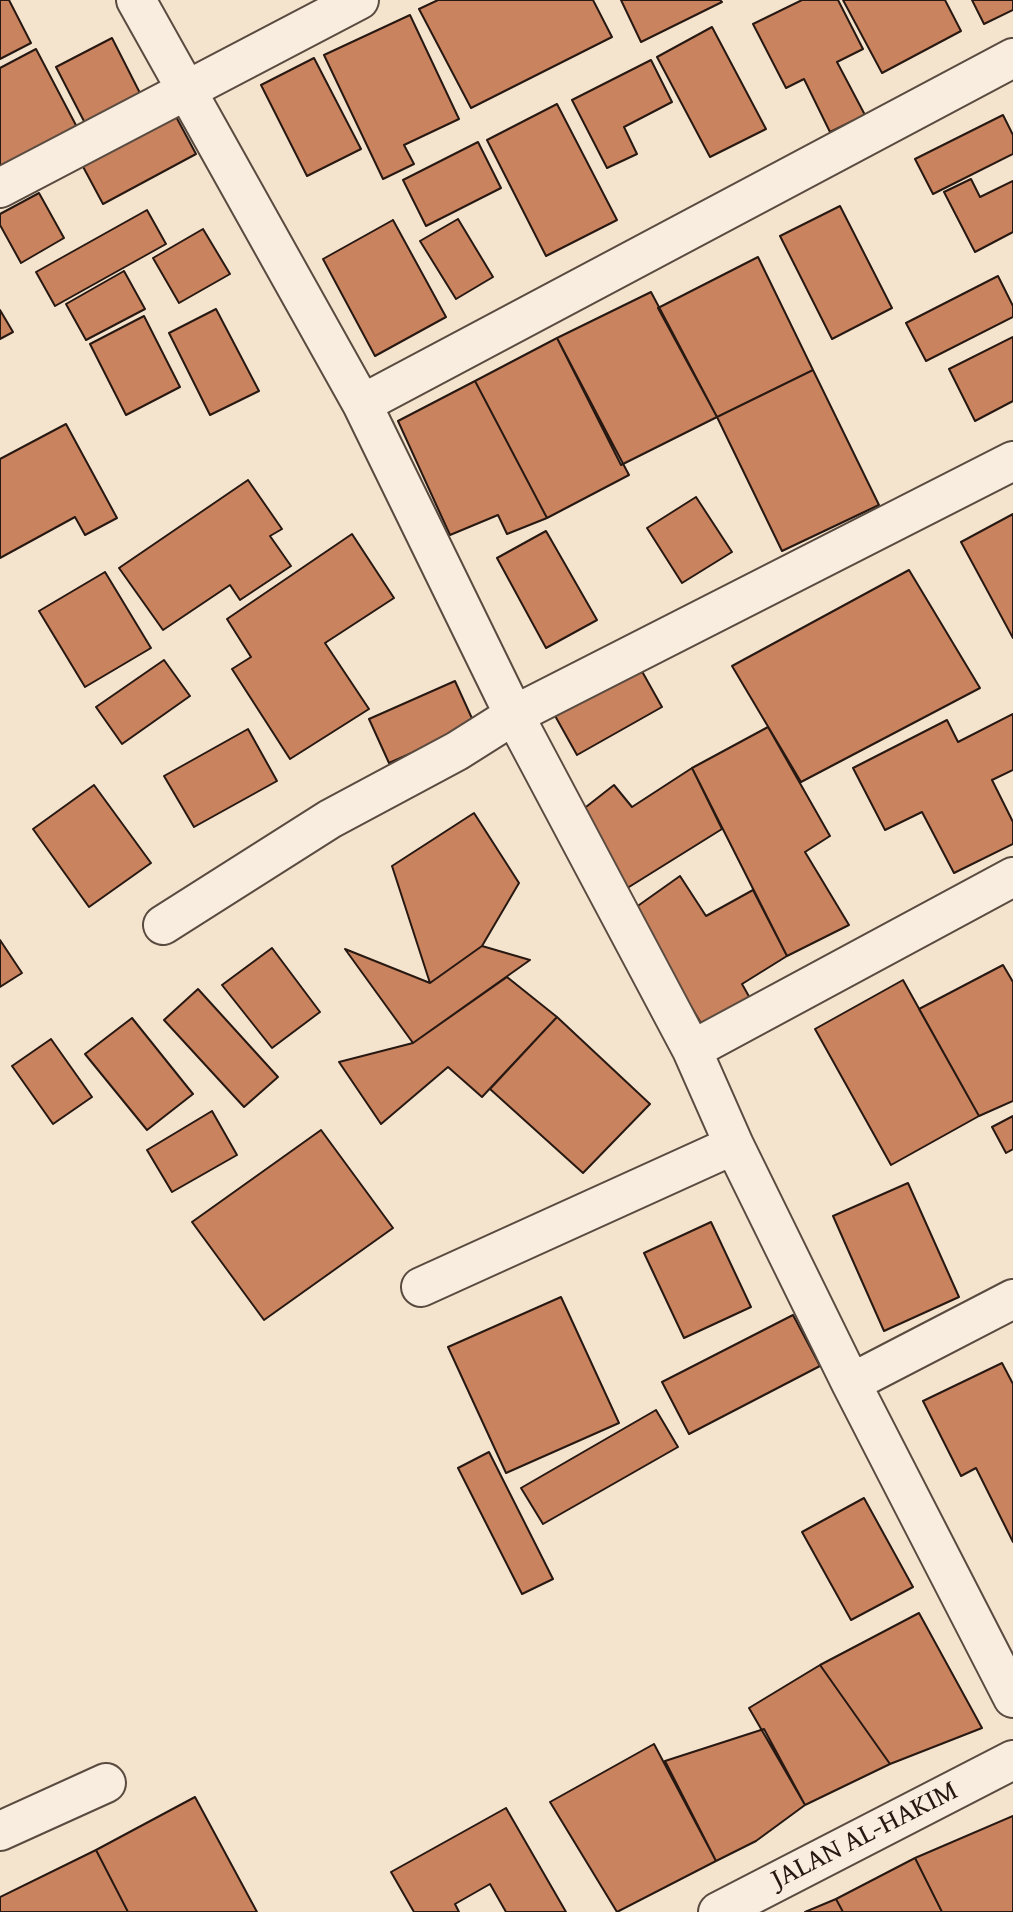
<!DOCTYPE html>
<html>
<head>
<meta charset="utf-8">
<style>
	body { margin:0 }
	canvas { display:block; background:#f5e4cd }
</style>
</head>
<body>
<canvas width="1013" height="1912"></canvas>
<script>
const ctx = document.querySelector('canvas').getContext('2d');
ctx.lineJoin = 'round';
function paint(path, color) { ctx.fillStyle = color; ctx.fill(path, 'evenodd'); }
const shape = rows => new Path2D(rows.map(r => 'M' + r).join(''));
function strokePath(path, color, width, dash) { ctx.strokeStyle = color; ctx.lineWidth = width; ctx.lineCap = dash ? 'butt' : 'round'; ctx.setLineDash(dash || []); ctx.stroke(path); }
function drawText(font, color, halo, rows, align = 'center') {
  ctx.font = font + ' "Gentium Book Plus",serif'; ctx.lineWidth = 5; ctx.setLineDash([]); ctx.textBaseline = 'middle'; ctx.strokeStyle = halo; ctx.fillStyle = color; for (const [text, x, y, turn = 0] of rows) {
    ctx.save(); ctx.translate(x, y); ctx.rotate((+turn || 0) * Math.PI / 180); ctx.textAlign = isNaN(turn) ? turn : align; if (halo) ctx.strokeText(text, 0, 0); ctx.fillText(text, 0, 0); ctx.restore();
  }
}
const building = shape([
	[0,0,9,0,31,43,0,59,0,0],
	[438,0,593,0,612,37,471,108,419,9,438,0],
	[621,0,720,0,722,2,641,42,621,0],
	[802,0,838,0,863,49,837,62,865,115,830,132,804,79,786,88,753,24,802,0],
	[843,0,945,0,961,31,882,73,843,0],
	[972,0,1013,0,1013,10,984,24,972,0],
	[410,15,459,119,404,145,414,164,383,179,324,55,410,15],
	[712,27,766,129,710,157,657,57,712,27],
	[112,38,143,99,87,127,56,67,112,38],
	[36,49,79,131,0,173,0,68,36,49],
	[314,58,361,149,307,176,261,85,314,58],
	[651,60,672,102,624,127,637,154,607,168,572,100,651,60],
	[557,104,617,220,546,256,487,140,557,104],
	[173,111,196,154,103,204,80,161,173,111],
	[1003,115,1013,135,1013,154,933,194,915,159,1003,115],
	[478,142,501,188,426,226,403,180,478,142],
	[971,179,980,197,1013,181,1013,232,975,252,944,192,971,179],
	[39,193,64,238,21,263,0,225,0,214,39,193],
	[840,206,892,308,832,339,780,236,840,206],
	[147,210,166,244,55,306,36,272,147,210],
	[458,219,493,277,456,299,420,241,458,219],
	[393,220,446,317,375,356,323,259,393,220],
	[203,229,230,274,179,303,153,258,203,229],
	[758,257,813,370,717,417,658,308,758,257],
	[124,271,145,309,86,340,66,304,124,271],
	[998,276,1013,306,1013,317,926,361,906,323,998,276],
	[651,292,717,417,621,465,557,338,651,292],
	[216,309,259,391,210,415,169,333,216,309],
	[0,310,13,332,0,339,0,310],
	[144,316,180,387,126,415,90,344,144,316],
	[1013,337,1013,401,975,421,949,369,1013,337],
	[557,338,629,475,547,518,475,381,557,338],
	[813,370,879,505,782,551,717,417,813,370],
	[475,381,547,518,507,534,498,515,450,535,398,421,475,381],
	[66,424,117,518,85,535,75,517,0,558,0,459,66,424],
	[248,480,282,529,270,536,291,566,240,600,230,585,163,630,119,568,248,480],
	[696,497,732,552,682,583,647,528,696,497],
	[1013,514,1013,638,961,542,1013,514],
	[546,531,597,620,546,648,497,558,546,531],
	[352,534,394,598,325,643,369,709,290,759,232,669,251,657,227,619,352,534],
	[909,570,980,688,801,782,732,666,909,570],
	[105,572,151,648,85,687,39,611,105,572],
	[164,660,190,696,122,744,96,707,164,660],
	[639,666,662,707,577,755,554,714,639,666],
	[455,681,475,725,389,763,369,719,455,681],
	[1013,714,1013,770,992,780,1013,822,1013,844,954,873,922,812,885,830,853,768,947,720,958,742,1013,714],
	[768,727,830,836,805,852,849,925,787,956,692,768,768,727],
	[248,729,277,781,194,827,164,776,248,729],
	[692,768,722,829,621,892,577,814,614,785,632,807,692,768],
	[94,785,151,863,89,907,33,829,94,785],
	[474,813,519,883,482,946,430,983,392,866,474,813],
	[680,876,706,916,753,890,787,956,742,984,751,1000,701,1023,632,910,680,876],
	[0,940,22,973,0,987,0,940],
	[482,946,530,960,413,1043,345,949,430,983,482,946],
	[272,948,320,1012,272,1048,222,985,272,948],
	[1003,965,1013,982,1013,1101,979,1116,919,1009,1003,965],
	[507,977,557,1017,482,1097,448,1067,381,1124,339,1062,413,1043,507,977],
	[903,980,979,1116,891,1165,815,1029,903,980],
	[198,989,278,1077,244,1107,164,1020,198,989],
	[557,1017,650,1104,583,1173,490,1089,557,1017],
	[132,1018,193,1094,147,1130,85,1054,132,1018],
	[51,1039,92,1097,53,1124,12,1066,51,1039],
	[212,1111,237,1155,172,1192,147,1150,212,1111],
	[1013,1116,1013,1149,1006,1153,992,1127,1013,1116],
	[321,1130,393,1228,264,1320,192,1222,321,1130],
	[908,1183,959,1297,884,1331,833,1216,908,1183],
	[711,1222,751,1307,684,1338,644,1253,711,1222],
	[561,1297,619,1423,506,1473,448,1347,561,1297],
	[793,1315,820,1366,689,1434,662,1382,793,1315],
	[1002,1363,1013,1384,1013,1542,976,1468,961,1476,923,1401,1002,1363],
	[656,1410,678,1447,543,1524,521,1488,656,1410],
	[489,1452,553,1579,522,1594,458,1468,489,1452],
	[864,1498,913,1587,851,1620,802,1532,864,1498],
	[919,1613,982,1728,890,1764,820,1665,919,1613],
	[820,1665,890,1764,805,1805,749,1708,820,1665],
	[764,1729,805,1805,756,1841,716,1861,665,1761,764,1729],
	[654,1744,716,1861,617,1912,550,1802,654,1744],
	[195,1797,257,1912,128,1912,96,1850,195,1797],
	[506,1808,566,1912,506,1912,490,1884,455,1904,459,1912,414,1912,391,1872,506,1808],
	[1013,1816,1013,1912,942,1912,915,1858,1013,1816],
	[96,1850,128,1912,0,1912,0,1897,96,1850],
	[915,1858,942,1912,843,1912,836,1899,915,1858],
	[836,1899,843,1912,805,1912,836,1899]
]);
const minor = shape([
	[136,0,362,404,514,715,692,1050,734,1145,851,1383,1013,1698],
	[0,188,359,0],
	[362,404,1013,58],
	[163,925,330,819,457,751,514,715,1013,461],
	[692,1050,1013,877],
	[421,1287,734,1145],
	[851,1383,1013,1299],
	[0,1831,106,1783],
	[718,1912,1013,1760]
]);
const streetNames = [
	["JALAN AL-HAKIM",865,1836,-27]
];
paint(building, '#c9835f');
strokePath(building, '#271812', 2);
strokePath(minor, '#5a4b41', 42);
strokePath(minor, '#f8edde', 38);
drawText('28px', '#271812', '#f8edde', streetNames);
</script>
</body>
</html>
